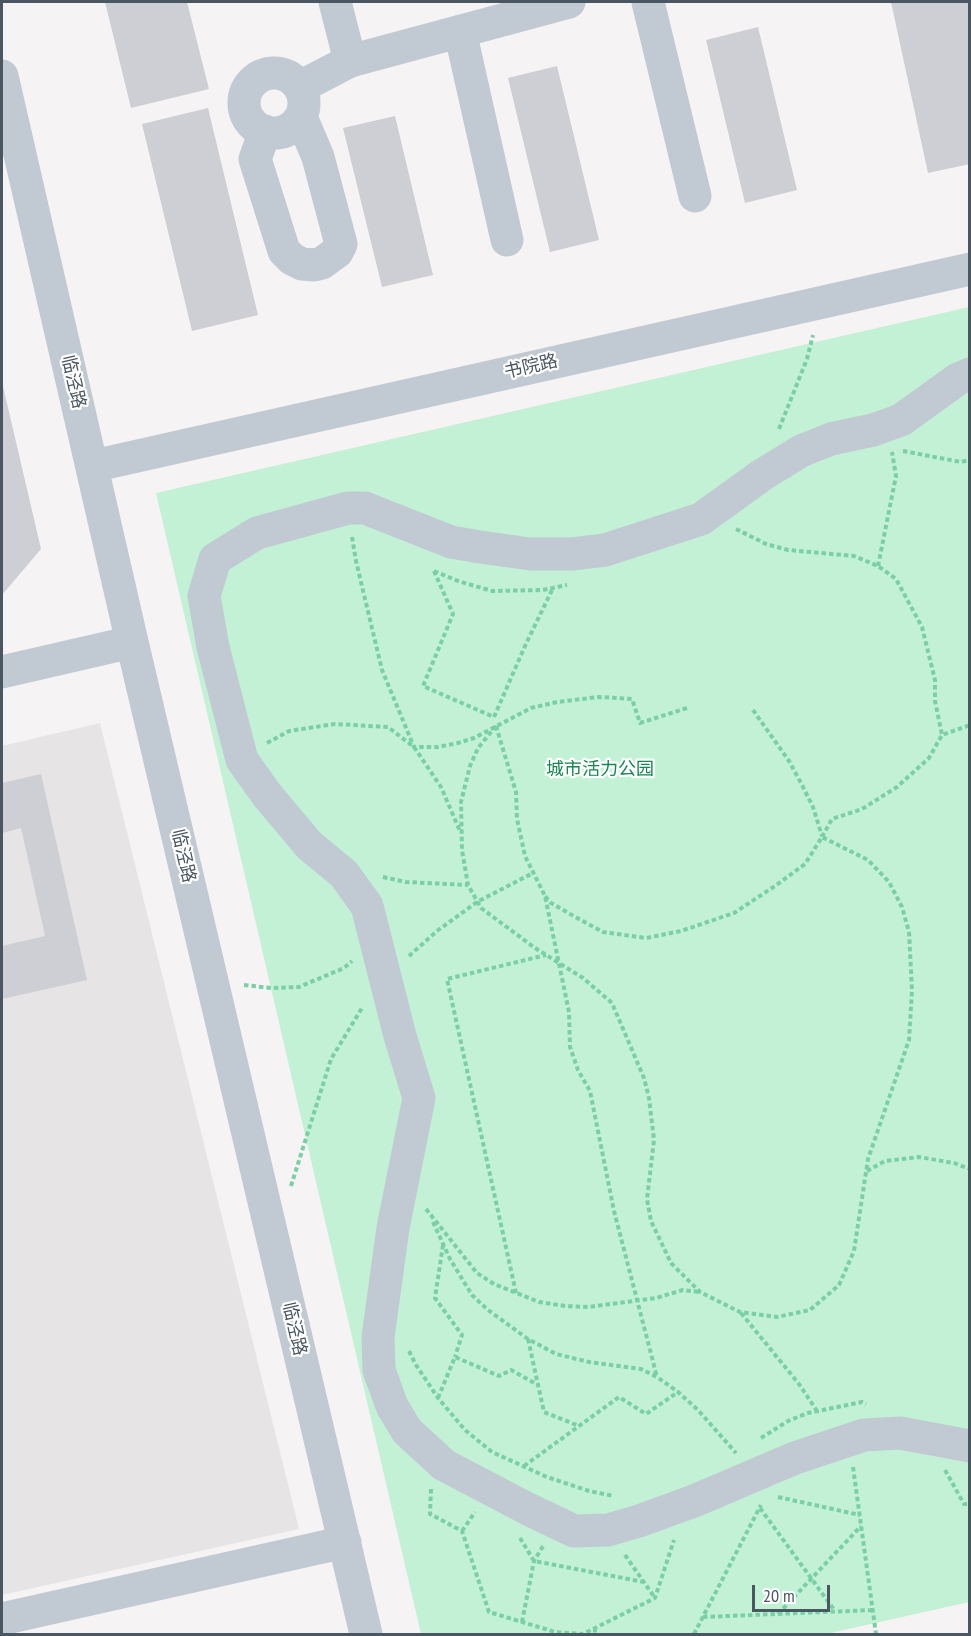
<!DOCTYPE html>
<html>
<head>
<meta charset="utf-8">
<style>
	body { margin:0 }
	#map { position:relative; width:971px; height:1636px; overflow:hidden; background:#f5f3f3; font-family:"PT Sans Narrow",sans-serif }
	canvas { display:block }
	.frame { position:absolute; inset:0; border:3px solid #4a5661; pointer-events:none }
	.scale { position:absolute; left:752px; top:1585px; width:78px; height:27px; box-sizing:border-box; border:3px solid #4a5661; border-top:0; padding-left:8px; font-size:18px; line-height:21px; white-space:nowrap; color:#4a5661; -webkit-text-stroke:4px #fff; paint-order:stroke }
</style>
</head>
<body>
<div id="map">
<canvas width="971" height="1636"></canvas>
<div class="frame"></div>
<div class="scale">20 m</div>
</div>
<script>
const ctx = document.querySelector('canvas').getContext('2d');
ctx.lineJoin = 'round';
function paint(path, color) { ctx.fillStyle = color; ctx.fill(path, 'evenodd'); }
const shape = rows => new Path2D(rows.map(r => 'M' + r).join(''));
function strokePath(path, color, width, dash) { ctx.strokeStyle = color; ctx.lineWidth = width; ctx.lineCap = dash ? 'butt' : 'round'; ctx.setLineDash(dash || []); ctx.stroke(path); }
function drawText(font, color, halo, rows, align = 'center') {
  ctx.font = font + ' "PT Sans Narrow","Noto Sans SC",sans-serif'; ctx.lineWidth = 4.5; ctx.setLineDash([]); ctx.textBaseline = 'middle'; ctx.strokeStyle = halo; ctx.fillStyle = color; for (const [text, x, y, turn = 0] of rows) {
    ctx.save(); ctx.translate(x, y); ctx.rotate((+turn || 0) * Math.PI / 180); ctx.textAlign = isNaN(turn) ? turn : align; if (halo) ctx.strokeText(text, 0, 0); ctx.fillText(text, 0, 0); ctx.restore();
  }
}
const education = shape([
	[100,723,299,1529,2,1595,2,746]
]);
const green = shape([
	[969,307,969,1602,826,1634,421,1634,156,493]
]);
const building = shape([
	[105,2,187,2,209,89,131,108],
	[891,2,970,2,970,164,928,173],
	[758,27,797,190,745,203,706,40],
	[557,66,599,240,550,252,508,78],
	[208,108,258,315,192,331,142,124],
	[395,116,433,275,382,287,343,128],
	[2,382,41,549,2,595],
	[41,774,87,980,2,999,2,946,45,936,21,828,2,833,2,783]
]);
const path = shape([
	[779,429,807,359,813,335],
	[903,451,961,462,970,460],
	[736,529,766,544,788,550,854,556,878,566,896,579,922,627,935,680,935,701,942,735,970,725],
	[352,537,356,561,382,670,414,747,438,747,458,743,474,738,531,708,557,702,599,697,632,699,640,723,687,708],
	[878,566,896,476,892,452],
	[434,571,453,614,423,686,494,717,525,646,553,588],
	[434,571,458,581,492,591,543,590,567,585],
	[753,710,789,761,801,783,813,807,822,836],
	[496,726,478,748,470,766,461,802,462,850,468,885,481,908,535,948,583,978,612,1003,644,1078,649,1098,654,1140,647,1199,651,1221,671,1263,700,1292,740,1312,777,1317,810,1310,839,1285,854,1251,868,1159,909,1040,912,990,909,932,902,907,889,882,868,860,822,837,805,864,775,886,734,913,681,931,646,938,603,932,570,914,551,903,545,896],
	[496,726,516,792,517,819,525,856,545,896,569,1012,570,1047,578,1070,590,1091,614,1211,657,1377],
	[267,743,289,731,335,724,388,727,414,747,441,787,460,831],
	[822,837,832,819,862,809,897,787,929,758,942,735],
	[383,877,406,882,468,885],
	[409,956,437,931,477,902,533,873],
	[244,985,271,988,299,987,344,968,352,961],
	[867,1171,885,1161,919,1157,954,1163,970,1169],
	[291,1186,331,1059,362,1008],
	[426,1209,477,1273,494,1284,539,1302,565,1306,588,1307,656,1298,683,1290,700,1292],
	[433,1222,450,1259,472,1295,488,1310,528,1339,556,1354,589,1362,641,1369,657,1377,678,1392,698,1410,736,1453],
	[443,1245,435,1298,462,1335,455,1357],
	[516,1293,447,979,546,955],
	[741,1313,799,1384,817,1411],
	[528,1339,544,1412,579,1426],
	[409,1351,416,1365,438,1398,465,1430,492,1452,547,1477,589,1491,614,1496],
	[438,1398,455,1357,499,1376,511,1370,538,1385],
	[761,1438,788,1421,808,1413,862,1402,866,1404],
	[524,1466,619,1397,646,1414,678,1392],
	[853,1467,876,1634],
	[945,1470,964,1504,970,1504],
	[431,1489,430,1514,462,1531,489,1612,555,1632,583,1634,655,1598,674,1540],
	[778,1497,860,1515],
	[760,1508,835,1611],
	[462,1531,475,1512],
	[520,1538,534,1561,644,1582],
	[625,1555,655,1598],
	[778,1614,861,1526],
	[703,1617,873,1610],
	[522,1622,534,1561,543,1546],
	[595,1628,595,1634],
	[694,1634,761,1505]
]);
const minor = shape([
	[335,2,350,61],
	[648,2,695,196],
	[460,31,507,240],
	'244 103a30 30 0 1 1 60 0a30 30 0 1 1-60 0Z',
	[2,76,132,642,366,1634],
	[300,87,350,61,569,2],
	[265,131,255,159,284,251,292,259,302,264,314,265,322,263,337,252,341,244,318,157,301,117],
	[970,374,958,379,901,420,873,430,831,439,801,451,762,475,701,519,605,550,572,554,530,554,480,547,451,542,365,508,348,508,257,533,215,559,204,596,213,647,242,760,267,795,309,845,344,874,367,906,400,1036,419,1098,393,1228,378,1337,379,1370,392,1406,407,1431,444,1465,528,1509,574,1531,608,1530,639,1521,694,1501,795,1458,864,1435,900,1433,970,1446],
	[93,466,970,269],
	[2,672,132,642],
	[2,1619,345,1542]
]);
const streetNames = [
	["书院路",531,367,-13],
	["临泾路",73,382,77],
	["临泾路",183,856,77],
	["临泾路",294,1329,77]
];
const parkNames = [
	["城市活力公园",600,770]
];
paint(education, '#e6e4e5');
paint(green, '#c3f1d5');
paint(building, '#cdcfd5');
strokePath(path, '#7ad0a6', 4, [4.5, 3]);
strokePath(minor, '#c1cad2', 33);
drawText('18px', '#4a5661', '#fff', streetNames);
drawText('18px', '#17864f', '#fff', parkNames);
</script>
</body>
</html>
